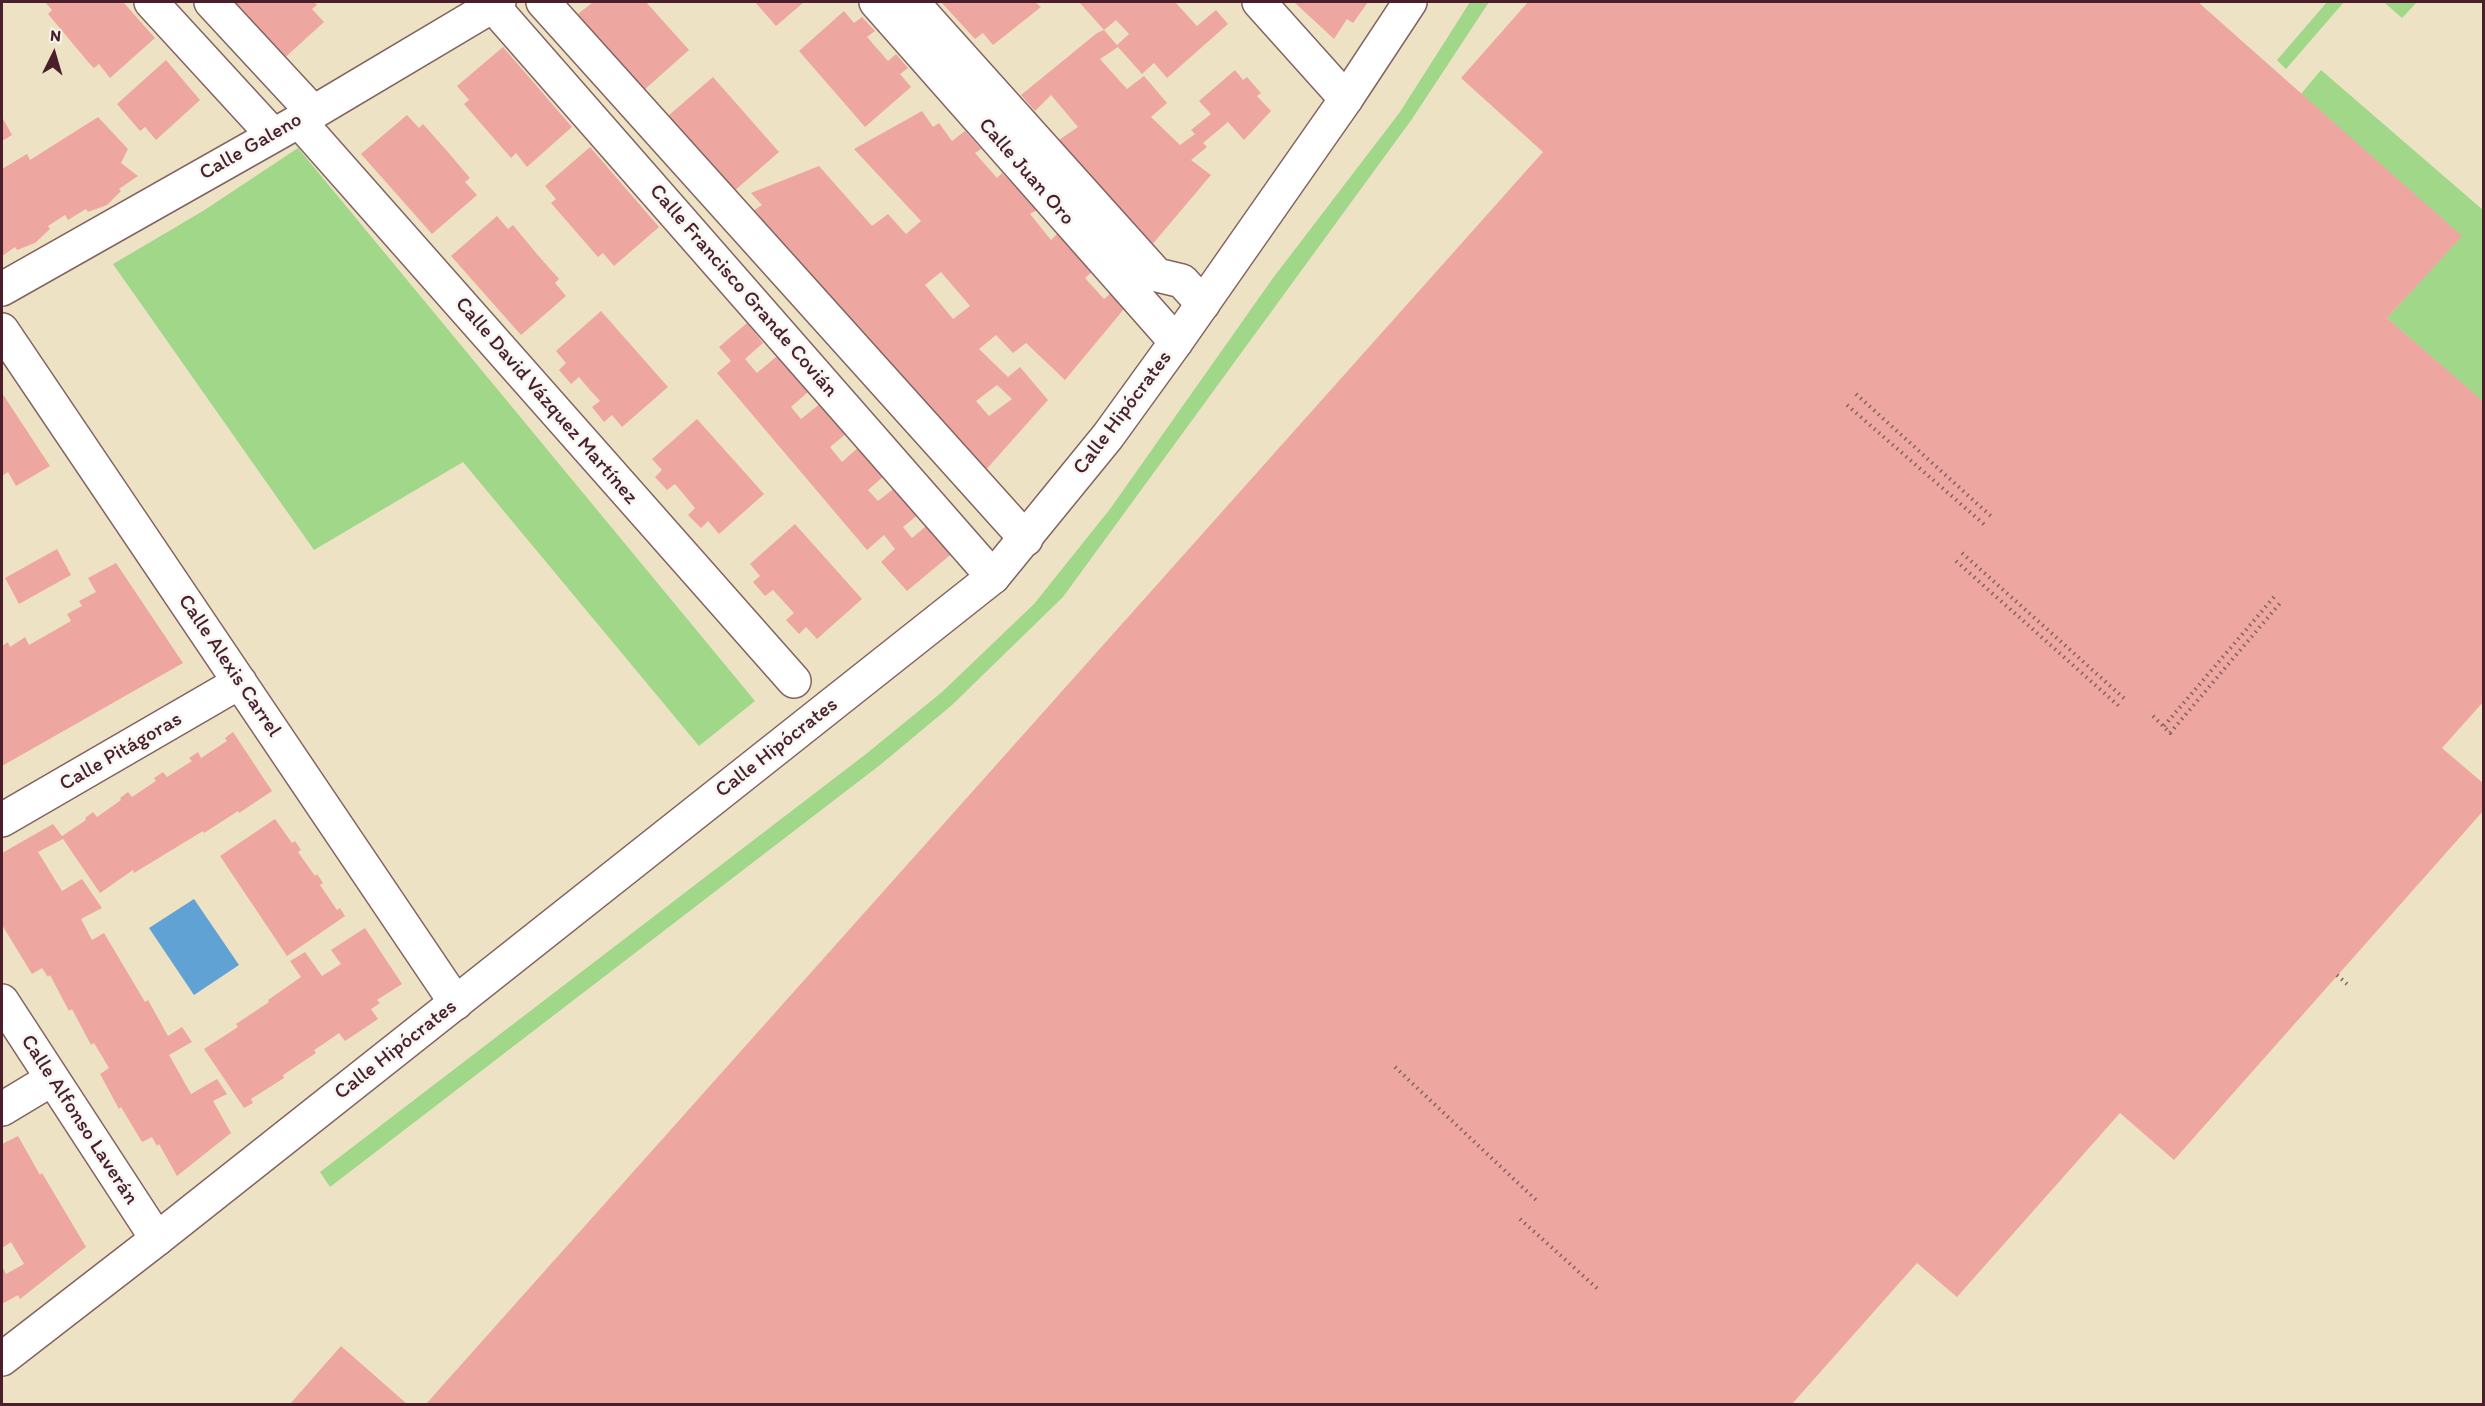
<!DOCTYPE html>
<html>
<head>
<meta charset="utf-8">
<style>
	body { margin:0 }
	#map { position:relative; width:2485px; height:1406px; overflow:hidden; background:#eee2c5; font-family:Itim,sans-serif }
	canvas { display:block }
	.frame { position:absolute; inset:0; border:3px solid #4a1f2b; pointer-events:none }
	.north { position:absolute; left:24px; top:24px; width:60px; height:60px; -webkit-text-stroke:4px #f6f6f2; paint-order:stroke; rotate:5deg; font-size:16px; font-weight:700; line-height:24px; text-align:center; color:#4a1f2b }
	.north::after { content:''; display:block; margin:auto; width:21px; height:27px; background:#4a1f2b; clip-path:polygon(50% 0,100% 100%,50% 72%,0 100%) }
</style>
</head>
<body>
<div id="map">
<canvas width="2485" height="1406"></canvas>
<div class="frame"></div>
<div class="north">N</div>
</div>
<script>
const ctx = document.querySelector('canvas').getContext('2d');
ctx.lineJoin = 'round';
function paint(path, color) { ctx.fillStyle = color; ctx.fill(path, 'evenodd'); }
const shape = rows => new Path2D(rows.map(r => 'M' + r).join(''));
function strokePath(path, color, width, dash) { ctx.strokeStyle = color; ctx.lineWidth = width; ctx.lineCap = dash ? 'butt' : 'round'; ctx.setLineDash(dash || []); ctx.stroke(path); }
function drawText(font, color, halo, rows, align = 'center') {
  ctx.font = font + ' Itim,sans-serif'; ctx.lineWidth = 5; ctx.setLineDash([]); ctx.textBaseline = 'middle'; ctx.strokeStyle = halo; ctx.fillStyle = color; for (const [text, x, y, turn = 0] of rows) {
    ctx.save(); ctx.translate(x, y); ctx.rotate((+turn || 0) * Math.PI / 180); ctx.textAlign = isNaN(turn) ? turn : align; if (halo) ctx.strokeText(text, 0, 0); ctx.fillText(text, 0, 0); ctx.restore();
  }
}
const green = shape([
	[1470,2,1489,2,1412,119,1063,597,952,705,880,765,330,1187,320,1172,866,754,942,692,1034,604,1110,509,1273,278,1400,112],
	[2327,2,2344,2,2286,69,2277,60],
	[2384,2,2417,2,2402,18],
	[2321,70,2483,210,2483,402,2387,318,2461,236,2301,94],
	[298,148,755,701,699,746,463,462,314,550,113,264,203,211]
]);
const water = shape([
	[194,899,239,965,194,995,149,928]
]);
const building = shape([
	[45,2,123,2,155,38,110,78,99,64,94,68,89,63,48,14,52,10],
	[225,2,314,2,317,5,312,9,324,22,280,62],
	[593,2,646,2,689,50,644,90,613,70,621,63,600,40,593,47,581,32,588,26,578,14],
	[755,2,804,2,776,26],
	[941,2,1035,2,1041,7,993,45,983,33,975,39],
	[1079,2,1175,2,1197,26,1216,10,1228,24,1167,78,1154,63,1142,74,1118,47,1100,59,1127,89,1144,76,1167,103,1151,117,1180,145,1195,134,1191,130,1211,114,1199,101,1235,70,1243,80,1247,77,1261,93,1257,96,1271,111,1244,140,1228,122,1203,143,1207,147,1191,160,1211,175,1151,246,1059,140,1078,127,1051,95,1035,111,1021,95,1097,33,1104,30,1117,45,1129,34,1116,20,1104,30],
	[1294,2,1368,2,1353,23,1347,19,1334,39],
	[1528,2,2198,2,2462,236,2387,318,2484,402,2484,701,2442,748,2484,784,2484,810,2174,1160,2120,1113,1957,1297,1917,1263,1792,1404,426,1404,1543,152,1461,78],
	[844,11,854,23,862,17,875,31,867,37,888,61,896,54,908,68,900,74,911,87,865,127,799,51],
	[503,47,572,127,527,167,516,153,511,158,464,104,469,100,457,86],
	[166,60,200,100,156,140,145,127,140,131,117,104],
	[713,77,779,152,733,192,668,116],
	[922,111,933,127,939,123,952,141,965,131,981,149,975,153,997,178,1002,173,1037,210,1030,214,1051,240,1058,233,1092,272,1085,278,1104,299,1111,293,1124,309,1065,380,1026,343,1013,353,996,335,979,349,1008,377,1020,367,1048,400,975,482,742,218,762,205,751,193,819,166,872,226,888,214,906,234,921,221,854,149],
	[941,272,970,306,953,319,925,285],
	[997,385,1012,399,989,416,976,401],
	[407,115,419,128,423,124,447,151,470,178,465,182,477,195,432,234,361,154],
	[2,117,12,135,2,141],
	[98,117,128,149,121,163,138,176,119,189,121,191,107,205,88,212,86,209,68,220,65,215,48,226,50,229,35,243,17,250,15,247,2,256,2,169,27,154,30,160],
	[590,147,659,227,614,266,603,253,598,257,551,203,556,199,545,186],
	[497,216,508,229,513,225,536,253,559,279,555,283,566,296,521,335,451,256],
	[601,311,668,387,622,427,612,415,604,422,592,407,600,401,589,389,579,377,571,384,559,370,566,363,556,351],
	[747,323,763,343,745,359,757,373,777,356,808,392,791,407,801,419,821,403,847,433,830,447,842,462,860,446,885,475,868,490,878,501,897,486,920,513,903,527,912,538,931,522,955,551,907,591,881,562,895,549,884,535,867,550,717,373,731,361,719,347],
	[2,393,50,466,16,486,8,472,2,476],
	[697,419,764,494,719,534,708,521,701,528,688,515,695,508,675,484,667,490,655,477,662,470,652,459],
	[795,524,862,599,817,639,806,627,799,634,786,620,794,613,773,590,765,596,753,582,760,576,750,564],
	[57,549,71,575,19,604,5,578],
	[116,563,183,663,2,766,2,646,8,642,10,647,25,637,29,645,71,621,67,614,82,606,79,601,96,592,88,578],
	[233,732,272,791,239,813,238,811,204,833,203,831,134,873,133,870,100,893,63,839,38,852,62,891,82,879,102,908,81,919,92,940,104,933,145,1002,148,1000,168,1036,182,1027,192,1042,169,1055,191,1094,217,1079,227,1094,213,1101,231,1133,177,1176,159,1144,157,1146,152,1137,142,1142,121,1107,119,1109,100,1074,109,1068,94,1043,91,1045,72,1009,69,1011,50,975,48,977,42,968,32,974,2,925,2,853,53,824,62,836,86,820,85,818,93,812,97,817,121,800,120,798,128,792,132,797,156,781,154,778,163,772,167,777,192,761,189,758,198,752,201,758,227,741,225,738],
	[275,819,292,843,295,841,301,850,298,852,315,876,317,874,323,883,320,885,337,910,340,908,345,916,287,956,220,856],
	[365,928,402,984,377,1000,380,1003,371,1009,378,1019,345,1041,339,1033,322,1045,314,1050,316,1053,283,1075,284,1078,251,1099,253,1103,244,1108,204,1049,238,1027,236,1024,269,1002,268,1000,301,977,290,961,305,952,322,976,341,964,331,950],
	[18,1136,40,1175,42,1173,86,1247,20,1299,18,1295,2,1304,2,1266,6,1274,24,1264,11,1242,2,1248,2,1144],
	[341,1346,407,1404,290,1404]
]);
const path = shape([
	[1856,394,1993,518],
	[1847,405,1986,526],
	[1962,553,2126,700],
	[1956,561,2120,707],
	[2153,716,2170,733,2281,602],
	[2164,726,2274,597],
	[2337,975,2348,985],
	[1395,1067,1536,1200],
	[1520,1219,1599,1290]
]);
const minor = shape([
	[151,2,273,135],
	[211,2,312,111],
	[543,2,1026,539],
	[876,2,1176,342],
	[912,2,1157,275,1182,281,1203,304],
	[1259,2,1346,99],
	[492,5,993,577],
	[299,121,794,681],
	[2,330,456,1003],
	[2,820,240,682],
	[2,1001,157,1239],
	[2,1109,52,1079]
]);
const tertiary = shape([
	[2,289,299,121,499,2],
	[2,1359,157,1239,993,577,1108,436,1176,342,1346,99,1410,2]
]);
const streetNames = [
	["Calle Galeno",251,147,-30],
	["Calle Juan Oro",1026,172,49],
	["Calle Francisco Grande Covián",743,291,49],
	["Calle David Vázquez Martínez",546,401,49],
	["Calle Hipócrates",1123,413,-53],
	["Calle Alexis Carrel",229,666,56],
	["Calle Hipócrates",777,748,-38],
	["Calle Pitágoras",121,752,-30],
	["Calle Hipócrates",396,1050,-38],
	["Calle Alfonso Laverán",79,1120,57]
];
paint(green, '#a0d789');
paint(water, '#60a2d4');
paint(building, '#eea6a1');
strokePath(minor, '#836361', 36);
strokePath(tertiary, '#836361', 36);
strokePath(path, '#836361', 4, [1.5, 4.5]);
strokePath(minor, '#fff', 33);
strokePath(tertiary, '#fff', 33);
drawText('21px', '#4a1f2b', '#f6f6f2', streetNames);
</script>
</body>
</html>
